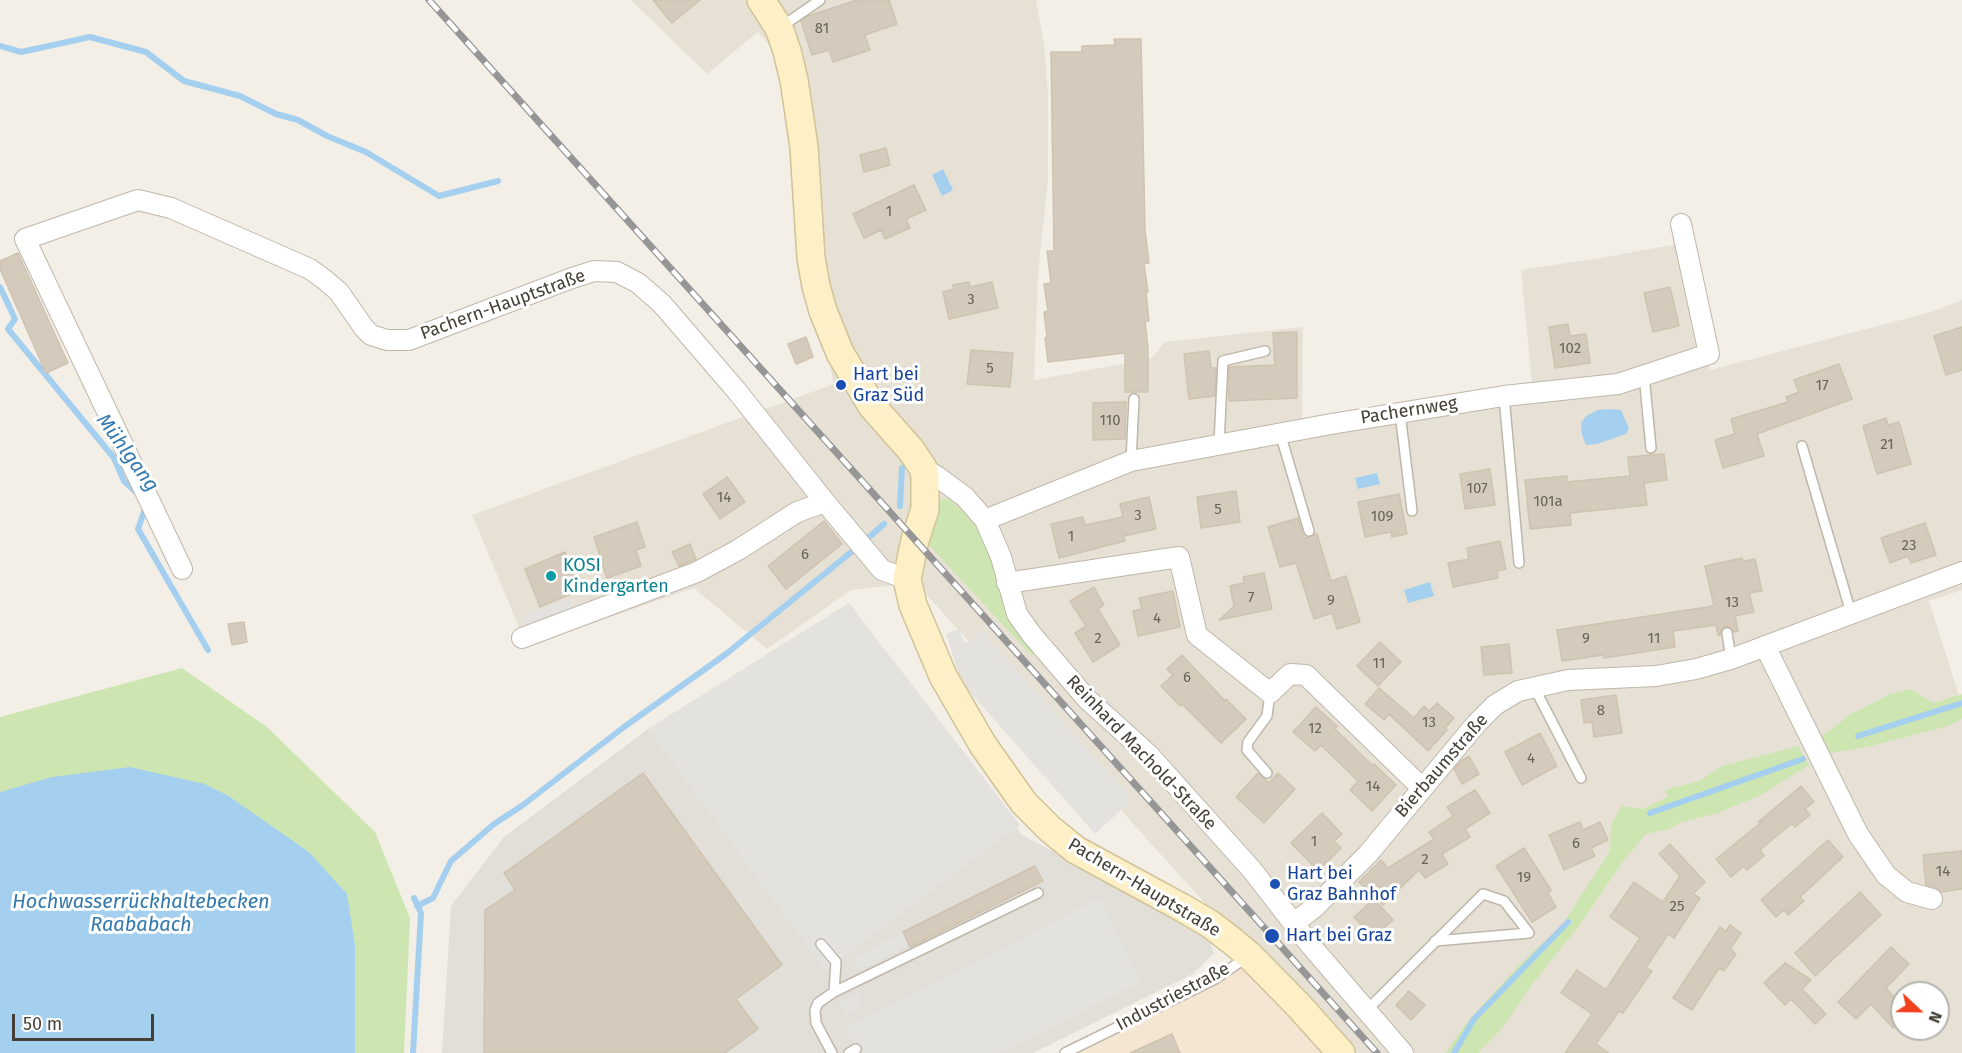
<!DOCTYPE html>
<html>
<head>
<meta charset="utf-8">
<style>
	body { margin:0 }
	#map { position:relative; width:1962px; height:1053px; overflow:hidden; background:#f3efe7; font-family:"Fira Sans",sans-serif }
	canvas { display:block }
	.north { position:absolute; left:1890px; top:981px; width:60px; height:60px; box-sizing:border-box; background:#fff; border:2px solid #b5b3af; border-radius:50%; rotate:112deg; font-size:16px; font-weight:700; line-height:24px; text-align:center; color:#454036 }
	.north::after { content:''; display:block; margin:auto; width:21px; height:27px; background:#f3401d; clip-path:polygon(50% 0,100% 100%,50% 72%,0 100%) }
	.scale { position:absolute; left:12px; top:1014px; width:142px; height:27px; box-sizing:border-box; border:3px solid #454036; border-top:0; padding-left:8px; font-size:18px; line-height:21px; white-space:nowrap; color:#454036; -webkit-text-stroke:4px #fff; paint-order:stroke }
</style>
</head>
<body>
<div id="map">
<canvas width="1962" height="1053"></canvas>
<div class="north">N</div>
<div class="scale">50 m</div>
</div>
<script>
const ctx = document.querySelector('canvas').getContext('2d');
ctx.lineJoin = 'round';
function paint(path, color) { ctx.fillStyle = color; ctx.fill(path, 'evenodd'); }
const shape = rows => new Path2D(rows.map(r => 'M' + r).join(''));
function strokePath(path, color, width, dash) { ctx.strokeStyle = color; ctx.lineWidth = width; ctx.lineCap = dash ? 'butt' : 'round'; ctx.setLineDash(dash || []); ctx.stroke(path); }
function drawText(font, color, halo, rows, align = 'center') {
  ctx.font = font + ' "Fira Sans",sans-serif'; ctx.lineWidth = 6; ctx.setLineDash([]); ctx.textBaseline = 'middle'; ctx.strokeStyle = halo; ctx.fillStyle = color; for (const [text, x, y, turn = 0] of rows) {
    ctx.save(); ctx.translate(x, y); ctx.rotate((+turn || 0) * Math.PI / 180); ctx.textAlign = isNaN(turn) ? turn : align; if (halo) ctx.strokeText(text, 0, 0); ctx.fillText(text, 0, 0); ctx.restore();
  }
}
const residential = shape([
	[631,0,1036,0,1044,45,1048,94,1048,180,1038,274,1034,380,1150,359,1165,342,1303,327,1302,419,1532,383,1521,270,1600,258,1677,244,1710,370,1931,312,1962,300,1962,590,1929,601,1962,705,1962,1053,1340,1053,916,583,851,590,767,649,694,588,527,646,472,515,834,384,796,217,787,123,779,57,758,32,707,74],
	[1902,993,1938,993,1938,1029,1902,1029]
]);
const commercial = shape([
	[1249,955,1339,1053,1060,1053]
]);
const industrial = shape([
	[849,603,1022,835,1206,932,1214,953,1193,974,1033,1053,442,1053,451,906,504,837,648,729]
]);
const green = shape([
	[948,498,978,525,990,555,1004,605,1035,652,1031,655,928,544,935,505,940,500],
	[182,668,267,727,375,832,410,918,404,1053,0,1053,0,717],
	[1910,689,1933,703,1962,694,1962,719,1948,726,1867,747,1830,753,1821,737,1851,714,1890,694],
	[1798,746,1809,765,1761,795,1718,813,1682,822,1669,829,1646,834,1624,860,1578,927,1534,982,1502,1028,1478,1053,1445,1053,1468,1021,1519,965,1563,924,1610,851,1611,825,1622,806,1642,809,1668,797,1665,790,1701,780,1722,766]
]);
const parking = shape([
	[568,599,574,614,529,631,523,616],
	[849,603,1020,825,825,971,648,729],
	[959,629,964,643,969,642,981,630,1132,800,1095,834,962,683,946,634],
	[1100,898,1142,981,1000,1053,858,1053,845,1027],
	[903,932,909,945,859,970,853,958],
	[857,994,863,1006,846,1016,839,1003]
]);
const water = shape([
	[943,169,953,190,942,196,932,175],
	[1610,409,1621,410,1629,428,1626,434,1597,444,1586,445,1582,435,1581,423,1586,416,1598,410],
	[1377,473,1380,484,1358,489,1355,478],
	[1430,582,1434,596,1408,603,1404,590],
	[130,767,205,784,227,795,309,852,347,894,355,945,355,1053,0,1053,0,792,52,777]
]);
const stream = shape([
	[0,46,21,52,90,37,146,52,184,81,240,96,276,114,298,120,327,136,366,152,439,196,498,181],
	[0,287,15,319,8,329,114,458,124,481,138,494],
	[146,506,138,529,208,650],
	[900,506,902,468],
	[867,539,884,524],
	[1858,736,1962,703],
	[1650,813,1803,759],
	[417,906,433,898,451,861,494,824,523,805,624,727,726,654,855,549],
	[413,1053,421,913,414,898],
	[1454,1053,1474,1019,1568,922]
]);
const building = shape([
	[653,0,700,0,672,23,653,0],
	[857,0,889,0,897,24,865,35,870,50,833,62,829,50,812,55,801,21,808,16,857,0],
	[1114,39,1141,39,1145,230,1149,263,1144,264,1148,292,1146,292,1149,321,1145,321,1148,348,1148,392,1125,392,1125,353,1048,362,1045,338,1047,337,1044,312,1048,311,1044,284,1051,283,1047,251,1054,251,1051,52,1082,52,1082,46,1115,45,1114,39],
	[886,148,890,165,864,172,860,155,886,148],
	[914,185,926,210,906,219,910,228,885,239,881,230,864,238,853,214,914,185],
	[18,253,68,363,46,373,0,269,0,261,18,253],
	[969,282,970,287,992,282,998,308,949,319,943,292,954,289,953,285,969,282],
	[1670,287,1679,326,1653,332,1644,293,1670,287],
	[1568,324,1570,336,1586,334,1590,363,1555,368,1549,327,1568,324],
	[1962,327,1962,370,1946,375,1934,336,1962,327],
	[1297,332,1297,398,1229,401,1229,367,1275,365,1273,333,1297,332],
	[806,337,813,357,796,364,788,344,806,337],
	[971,350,1013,353,1010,387,967,384,971,350],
	[1209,351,1211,368,1216,368,1215,396,1189,399,1184,354,1209,351],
	[1839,364,1852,399,1757,434,1764,456,1723,468,1715,440,1735,434,1731,419,1788,402,1786,397,1799,392,1794,380,1839,364],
	[1126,402,1125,439,1093,440,1093,403,1126,402],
	[1886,418,1888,425,1899,422,1911,464,1877,474,1863,426,1886,418],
	[1664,454,1667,480,1644,483,1647,505,1570,513,1571,525,1530,529,1525,480,1567,476,1567,482,1630,476,1628,457,1664,454],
	[1490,469,1495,505,1465,509,1460,474,1490,469],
	[727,477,745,502,720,519,703,494,727,477],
	[1236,491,1240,522,1201,528,1197,497,1236,491],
	[1399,494,1407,534,1392,537,1391,532,1365,537,1358,502,1399,494],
	[1149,497,1156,529,1124,536,1125,541,1059,558,1051,524,1083,517,1085,525,1123,517,1120,504,1149,497],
	[1298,518,1304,538,1317,534,1331,581,1346,576,1360,622,1337,629,1332,613,1314,619,1296,563,1280,567,1268,527,1298,518],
	[824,521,842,544,786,589,768,566,824,521],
	[637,522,645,547,636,550,641,566,607,578,594,537,637,522],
	[1925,523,1936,555,1911,563,1908,556,1890,563,1881,538,1925,523],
	[1500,541,1506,569,1497,571,1498,578,1453,587,1448,563,1469,559,1467,548,1500,541],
	[690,544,696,559,679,566,672,552,690,544],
	[565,552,578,582,570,586,573,593,540,607,525,569,565,552],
	[1742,558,1743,561,1755,559,1762,591,1749,593,1754,612,1735,616,1738,631,1734,632,1730,627,1725,626,1721,630,1720,635,1718,635,1716,625,1673,631,1675,647,1604,658,1603,655,1562,661,1557,630,1714,606,1705,566,1742,558],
	[1264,573,1272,609,1219,620,1234,606,1230,586,1244,583,1243,577,1264,573],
	[1094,587,1104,605,1098,609,1120,645,1093,662,1075,633,1086,626,1070,601,1094,587],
	[1173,591,1180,627,1138,636,1133,611,1142,609,1139,598,1173,591],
	[244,622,247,642,232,645,228,624,244,622],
	[1380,642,1401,662,1378,686,1357,666,1380,642],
	[1509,644,1512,673,1484,675,1481,647,1509,644],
	[1182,655,1225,701,1226,699,1246,719,1221,743,1182,704,1180,706,1161,686,1173,675,1167,669,1182,655],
	[1379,688,1414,718,1424,706,1429,711,1437,703,1454,718,1445,728,1447,730,1428,751,1389,714,1384,720,1365,704,1379,688],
	[1616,695,1622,733,1594,737,1592,722,1584,723,1581,700,1616,695],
	[1316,707,1337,726,1335,729,1372,765,1374,764,1396,785,1372,811,1350,790,1358,781,1321,745,1315,751,1293,732,1316,707],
	[1540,733,1557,766,1522,785,1505,752,1540,733],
	[1469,756,1479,774,1462,784,1454,769,1461,761,1469,756],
	[643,773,782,965,736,999,758,1029,725,1053,484,1053,485,910,515,890,504,873,643,773],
	[1258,773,1269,783,1278,773,1295,789,1264,823,1236,797,1258,773],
	[1801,786,1814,802,1805,809,1810,815,1795,827,1792,823,1760,850,1764,856,1747,870,1744,866,1731,877,1716,859,1763,821,1758,822,1801,786],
	[1475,790,1490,813,1465,829,1470,837,1442,854,1448,864,1425,878,1419,870,1383,905,1359,882,1381,860,1388,868,1434,839,1429,832,1453,816,1447,807,1475,790],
	[1322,813,1342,834,1334,841,1341,848,1318,871,1291,843,1322,813],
	[1580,822,1583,830,1600,822,1608,840,1591,848,1595,856,1564,870,1549,835,1580,822],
	[1828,840,1843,857,1800,897,1804,901,1788,915,1784,910,1776,917,1761,900,1828,840],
	[1670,844,1705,882,1693,894,1700,898,1674,938,1668,934,1646,968,1652,971,1623,1013,1619,1011,1596,1044,1609,1053,1565,1053,1592,1014,1561,993,1577,970,1605,989,1607,988,1640,938,1610,917,1634,882,1663,902,1680,876,1659,854,1670,844],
	[1524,848,1551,890,1548,893,1556,907,1532,922,1496,866,1524,848],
	[1962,851,1962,889,1941,892,1936,888,1926,885,1923,855,1962,851],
	[1035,866,1043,881,910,947,903,932,1035,866],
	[1860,892,1881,915,1815,976,1795,953,1860,892],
	[1374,899,1393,920,1373,938,1354,917,1374,899],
	[1730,925,1741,933,1730,949,1736,954,1724,971,1719,968,1692,1010,1673,998,1720,927,1726,931,1730,925],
	[1891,947,1909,964,1886,988,1902,1006,1902,1019,1893,1028,1871,1004,1856,1019,1838,1002,1891,947],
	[1785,963,1811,980,1802,989,1826,1014,1815,1024,1791,999,1785,1005,1764,983,1785,963],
	[1409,991,1425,1005,1411,1020,1396,1005,1409,991],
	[1172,1034,1180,1053,1130,1053,1172,1034]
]);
const service = shape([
	[781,27,820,0],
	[1644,375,1651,448],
	[1504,396,1519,563],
	[1400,413,1412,511],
	[1280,433,1309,531],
	[1219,444,1223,361,1265,351],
	[1802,446,1851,613],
	[1131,461,1134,399],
	[1727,633,1731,659],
	[1534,687,1581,778],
	[1267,773,1247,750,1248,742,1267,716,1270,693],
	[821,944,836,962,834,992,818,1003,815,1010,816,1023,832,1053],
	[834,992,1038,893],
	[1367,1010,1483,894,1504,901,1529,933,1435,941],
	[849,1053,856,1049],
	[1065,1053,1215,979,1247,957]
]);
const minor = shape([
	[923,468,938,477,965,497,985,520,1001,557,1017,614,1032,635,1087,699,1149,755,1252,870,1312,947,1403,1053],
	[985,520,1131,461,1331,424,1504,396,1618,384,1709,354,1681,224],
	[182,569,25,239,138,200,171,208,310,269,325,280,339,292,364,328,371,335,387,340,409,340,572,278,594,271,617,272,638,283,662,304,736,390,825,502],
	[1007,583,1179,557,1197,635,1270,693,1290,674,1306,675,1422,788],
	[522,638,697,572,738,550,797,512,825,502,882,570,907,579],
	[1765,646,1858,834,1886,875,1907,892,1932,899],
	[1294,923,1315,907,1368,854,1476,724,1495,705,1518,691,1568,680,1656,676,1696,669,1731,659,1962,572]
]);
const secondary = shape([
	[761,0,779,28,787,51,794,80,804,147,811,258,816,286,823,311,840,353,872,406,911,450,923,468,925,476,925,509,915,540,907,579,913,605,943,676,983,745,1024,803,1050,829,1076,850,1181,907,1210,924,1231,940,1249,955,1299,1006,1341,1053]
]);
const rail = shape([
	[429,0,1377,1053]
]);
const markers = [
	[841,385,6,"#1a4fb4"],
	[551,576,6,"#0f9aa8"],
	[1275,884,6,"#1a4fb4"],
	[1272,936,8,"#1a4fb4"]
];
const numberNames = [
	["81",822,29],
	["1",889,212],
	["3",971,300],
	["102",1570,349],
	["5",990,369],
	["17",1822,386],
	["110",1110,421],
	["21",1887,445],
	["107",1477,489],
	["14",724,498],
	["101a",1548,502],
	["5",1218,510],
	["3",1138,516],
	["109",1382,517],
	["1",1071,537],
	["23",1909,546],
	["6",805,555],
	["7",1251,598],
	["9",1331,601],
	["13",1732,603],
	["4",1157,619],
	["2",1098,639],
	["9",1586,639],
	["11",1654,639],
	["11",1379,664],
	["6",1187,678],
	["8",1601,711],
	["13",1429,723],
	["12",1315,729],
	["4",1531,759],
	["14",1373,787],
	["1",1314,842],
	["6",1576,844],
	["2",1425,860],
	["14",1943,872],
	["19",1524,878],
	["25",1677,907]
];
const streetNames = [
	["Pachern-Hauptstraße",503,305,-20],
	["Pachernweg",1409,411,-9],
	["Reinhard Machold-Straße",1141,753,46],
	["Bierbaumstraße",1442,766,-49],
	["Pachern-Hauptstraße",1144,888,31],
	["Industriestraße",1173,997,-28]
];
const transitNames = [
	["Hart bei",853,375],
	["Graz Süd",853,396],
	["Hart bei",1287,874],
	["Graz Bahnhof",1287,895],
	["Hart bei Graz",1286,936]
];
const cultureNames = [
	["KOSI",563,566],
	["Kindergarten",563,587]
];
const waterNames = [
	["Mühlgang",127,453,54],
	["Hochwasserrückhaltebecken",141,902],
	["Raababach",141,925]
];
paint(residential, '#e7e1d5');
paint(commercial, '#f4e6d2');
paint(industrial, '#e2ded8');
paint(green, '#cde6b1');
paint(parking, '#e4e2df');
paint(water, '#a5cfee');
strokePath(stream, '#a5cfee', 6);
paint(building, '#d4cbbc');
strokePath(building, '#cfc3b0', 1.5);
strokePath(service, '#beb7aa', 12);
strokePath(minor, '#beb7aa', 22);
strokePath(secondary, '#d1c398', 30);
strokePath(service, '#fff', 9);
strokePath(minor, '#fff', 20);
strokePath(secondary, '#fdf0c7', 27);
strokePath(rail, '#969696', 7);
strokePath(rail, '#fff', 4.5, [14]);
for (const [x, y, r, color] of markers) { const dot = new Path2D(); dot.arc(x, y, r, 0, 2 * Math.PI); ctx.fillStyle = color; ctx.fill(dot); strokePath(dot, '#fff', 2); }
drawText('15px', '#696358', null, numberNames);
drawText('18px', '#454036', '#fff', streetNames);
drawText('18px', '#164399', '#fff', transitNames, 'left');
drawText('18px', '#0d838f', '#fff', cultureNames, 'left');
drawText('italic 20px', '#3279ae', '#fff', waterNames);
</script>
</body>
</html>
